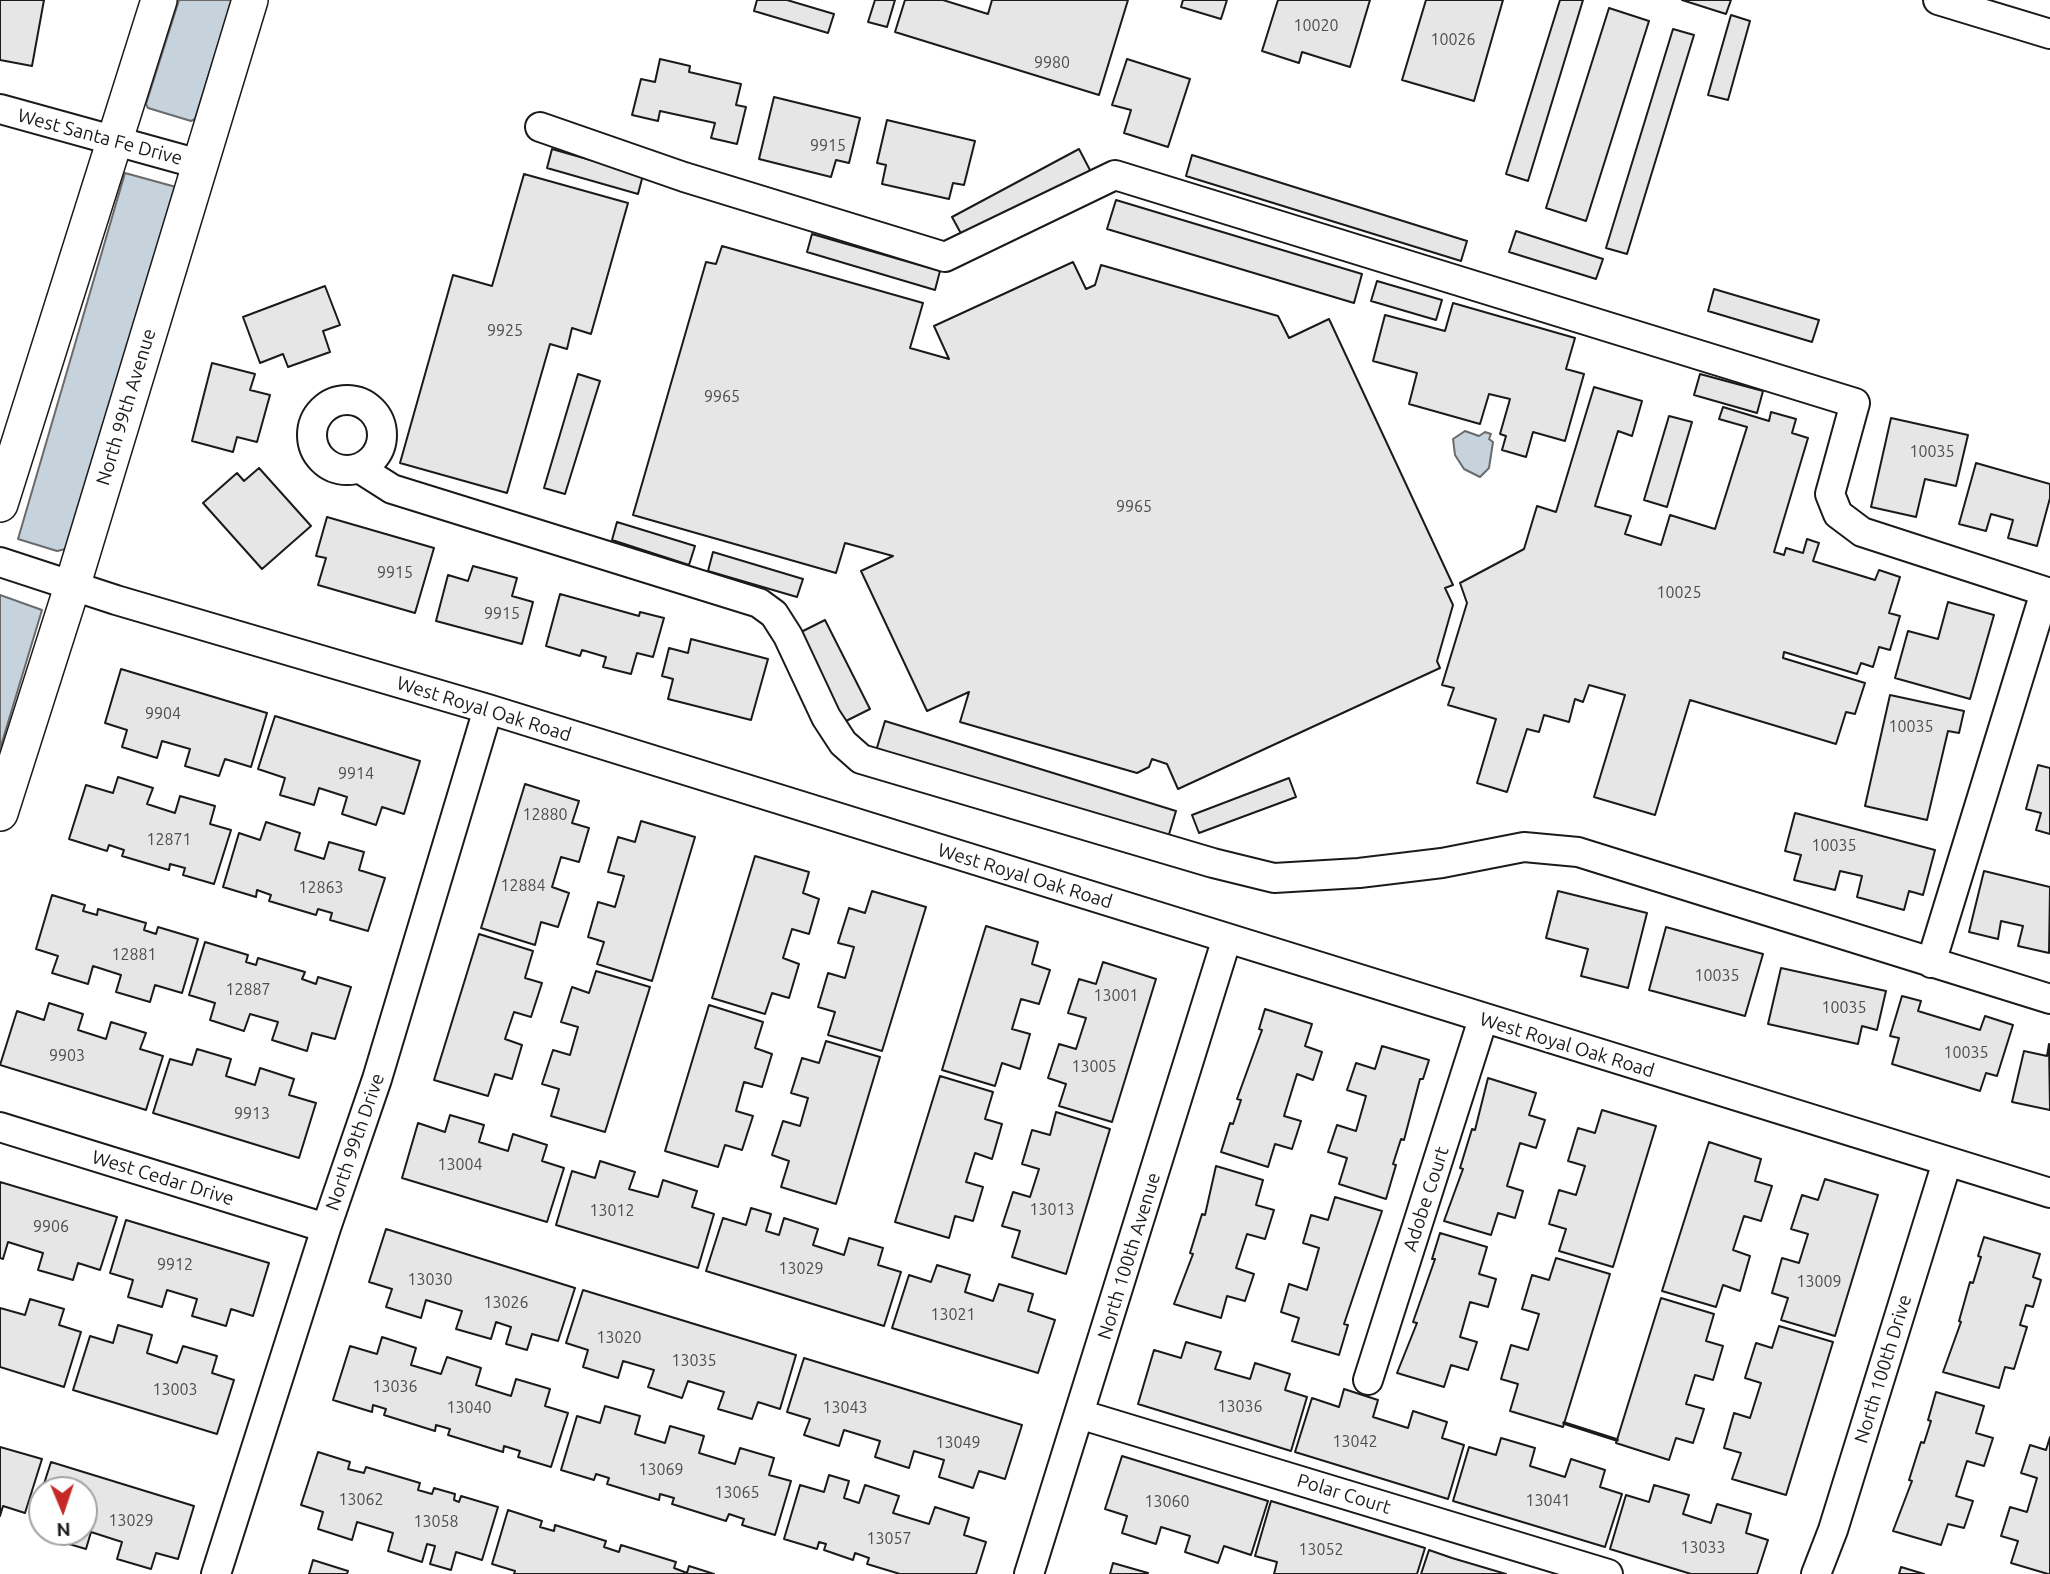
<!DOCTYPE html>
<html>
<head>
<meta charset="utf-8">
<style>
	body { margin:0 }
	#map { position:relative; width:2050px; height:1574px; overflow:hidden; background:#fff; font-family:Ubuntu,sans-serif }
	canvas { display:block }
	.north { position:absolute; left:28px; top:1476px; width:70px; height:70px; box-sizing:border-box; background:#fff; border:2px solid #a3a3a3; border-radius:50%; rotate:178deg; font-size:19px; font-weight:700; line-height:28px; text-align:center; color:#1a1a1a }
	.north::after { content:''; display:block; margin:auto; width:24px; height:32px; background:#c62828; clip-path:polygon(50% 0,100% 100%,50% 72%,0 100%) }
</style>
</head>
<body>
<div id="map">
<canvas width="2050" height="1574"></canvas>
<div class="north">N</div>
</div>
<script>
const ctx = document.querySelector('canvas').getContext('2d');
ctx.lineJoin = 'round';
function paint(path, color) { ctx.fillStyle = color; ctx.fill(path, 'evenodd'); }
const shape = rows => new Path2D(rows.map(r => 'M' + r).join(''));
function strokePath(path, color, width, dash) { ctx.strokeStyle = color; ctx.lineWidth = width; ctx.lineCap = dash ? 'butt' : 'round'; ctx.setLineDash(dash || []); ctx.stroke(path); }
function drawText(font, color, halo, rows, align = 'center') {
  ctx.font = font + ' Ubuntu,sans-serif'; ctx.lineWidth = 5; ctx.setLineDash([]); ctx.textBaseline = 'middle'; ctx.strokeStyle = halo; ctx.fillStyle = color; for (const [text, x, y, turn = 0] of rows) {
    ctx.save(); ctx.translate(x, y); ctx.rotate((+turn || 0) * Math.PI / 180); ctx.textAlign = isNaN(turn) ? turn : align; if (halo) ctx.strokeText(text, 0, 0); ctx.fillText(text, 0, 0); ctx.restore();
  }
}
const water = shape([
	[179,0,232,0,195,119,191,121,148,108,146,104,179,0],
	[125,173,176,187,66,549,57,551,18,539,125,173],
	[1465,431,1479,436,1485,432,1491,434,1489,439,1493,442,1489,468,1480,477,1464,469,1455,455,1453,439,1465,431],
	[0,595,42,610,0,749,0,595]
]);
const building = shape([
	[0,0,44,0,32,66,0,60,0,0],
	[757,0,787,0,834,14,828,33,754,11,757,0],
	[875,0,895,0,887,27,868,22,875,0],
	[905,0,943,0,988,14,992,0,1128,0,1099,95,895,32,905,0],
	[1183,0,1227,0,1221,19,1181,7,1183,0],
	[1278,0,1370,0,1350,67,1302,52,1299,63,1262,51,1278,0],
	[1426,0,1503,0,1474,101,1402,80,1426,0],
	[1560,0,1583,0,1528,181,1506,174,1560,0],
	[1682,0,1731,0,1726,14,1682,0],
	[1609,8,1649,21,1586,221,1546,208,1609,8],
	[1731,15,1750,21,1728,100,1708,95,1731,15],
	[1673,29,1694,35,1627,254,1606,248,1673,29],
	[660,59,690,66,689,72,741,84,736,105,746,107,737,144,711,138,715,123,660,111,658,121,632,115,641,79,655,82,660,59],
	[1127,59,1190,79,1168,147,1124,133,1131,110,1112,105,1127,59],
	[774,97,860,118,849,163,836,160,831,177,759,159,774,97],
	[887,120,975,141,964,185,953,183,949,199,882,184,886,165,877,163,887,120],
	[552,149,643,175,638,194,547,168,552,149],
	[1079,149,1091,172,964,239,952,217,1079,149],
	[1192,155,1467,241,1461,261,1186,176,1192,155],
	[524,174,628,203,591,334,572,328,567,349,550,344,507,493,400,463,453,275,492,286,524,174],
	[1116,200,1362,274,1354,303,1107,229,1116,200],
	[1516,231,1603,259,1596,279,1509,252,1516,231],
	[812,234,940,271,935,290,807,252,812,234],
	[722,246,923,303,910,348,949,359,934,326,1073,262,1086,289,1095,285,1101,265,1278,316,1289,338,1329,319,1453,585,1445,588,1453,605,1437,661,1440,668,1178,789,1167,764,1152,759,1149,767,1137,773,960,722,969,692,927,711,861,571,893,556,845,543,836,573,633,515,706,262,716,264,722,246],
	[1377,281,1442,300,1436,320,1371,301,1377,281],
	[325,286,340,325,323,331,330,352,288,367,283,354,260,363,243,317,325,286],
	[1714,289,1819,320,1812,342,1708,311,1714,289],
	[1453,303,1575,338,1566,369,1584,374,1565,441,1533,432,1526,457,1502,450,1506,436,1500,434,1510,399,1489,394,1480,424,1409,404,1417,373,1373,361,1385,315,1445,331,1453,303],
	[212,363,255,374,250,390,270,395,257,442,237,437,233,452,192,441,212,363],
	[578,374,600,381,565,494,544,488,578,374],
	[1700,374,1763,391,1757,413,1694,395,1700,374],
	[1594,387,1642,401,1632,436,1618,431,1595,506,1631,516,1625,534,1661,545,1670,515,1715,529,1747,427,1719,419,1723,407,1769,421,1771,412,1796,419,1792,433,1808,438,1774,552,1784,555,1786,548,1803,553,1807,539,1819,543,1813,561,1875,580,1879,570,1900,577,1889,613,1900,616,1890,650,1879,647,1873,667,1861,663,1857,674,1784,652,1783,658,1865,683,1855,714,1846,712,1836,744,1690,700,1655,815,1594,797,1625,695,1589,685,1583,702,1575,699,1569,722,1544,715,1539,732,1527,729,1507,792,1477,783,1496,719,1448,705,1454,688,1442,685,1467,603,1460,583,1524,549,1537,506,1556,512,1594,387],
	[1669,416,1692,422,1667,507,1644,500,1669,416],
	[1891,418,1968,435,1956,486,1925,479,1916,517,1871,507,1891,418],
	[1976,463,2050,484,2050,498,2037,546,2008,538,2013,520,1991,514,1986,531,1959,524,1976,463],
	[259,468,311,526,262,569,203,503,237,473,244,481,259,468],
	[327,517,434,548,415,613,318,585,326,558,316,556,327,517],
	[617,522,695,546,689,565,612,540,617,522],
	[713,552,803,579,797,597,708,571,713,552],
	[473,566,517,578,512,596,533,602,522,644,436,621,448,575,468,581,473,566],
	[560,594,639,616,640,612,664,618,653,657,637,653,631,674,603,667,606,657,582,650,580,656,546,646,560,594],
	[1948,602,1994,615,1970,699,1895,678,1908,631,1938,639,1948,602],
	[825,620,870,709,842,723,797,634,825,620],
	[691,639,768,659,751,720,668,699,673,679,662,676,669,648,688,653,691,639],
	[121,669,267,713,251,767,225,759,219,776,185,766,190,749,162,741,157,758,122,747,127,730,105,723,121,669],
	[1890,695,1964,711,1959,733,1948,731,1927,820,1865,806,1890,695],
	[275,716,420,761,404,814,382,807,376,825,342,814,347,797,319,788,314,805,280,795,285,778,258,769,275,716],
	[885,721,1176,811,1167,841,876,751,885,721],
	[2038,765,2050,768,2050,834,2036,830,2041,813,2026,809,2038,765],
	[118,777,153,788,147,804,175,813,180,796,215,806,210,824,231,830,214,884,183,875,185,868,170,864,169,870,122,856,124,850,109,845,107,851,69,839,86,785,113,793,118,777],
	[1289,778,1296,797,1199,833,1192,815,1289,778],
	[525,784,579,801,572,823,589,828,579,862,561,857,552,887,569,893,558,927,541,922,535,945,481,928,525,784],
	[1795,813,1935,850,1923,895,1909,891,1904,910,1857,897,1862,876,1840,871,1835,890,1794,880,1801,855,1785,851,1795,813],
	[641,821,695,837,652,981,597,964,604,942,588,937,598,902,615,907,624,876,608,872,618,837,635,842,641,821],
	[266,822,300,833,295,850,324,859,329,842,364,852,359,870,385,878,368,931,330,920,332,913,318,909,316,915,269,901,271,895,257,890,256,897,223,887,239,833,260,840,266,822],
	[755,856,809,872,803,893,819,899,809,934,792,929,783,958,799,964,789,998,772,993,765,1014,712,998,755,856],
	[1984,871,2050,887,2049,953,2018,946,2023,926,2001,921,1998,939,1969,932,1984,871],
	[872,891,926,907,882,1051,828,1035,835,1012,818,1007,828,973,845,978,854,947,838,943,849,908,865,913,872,891],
	[1558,891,1647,913,1628,988,1581,976,1588,949,1546,938,1558,891],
	[52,895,85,905,83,911,97,915,98,909,146,923,144,930,156,934,158,927,198,939,182,993,155,985,150,1002,116,992,121,975,93,966,88,984,52,973,58,956,36,949,52,895],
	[986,926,1038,942,1032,964,1050,970,1039,1004,1021,999,1012,1029,1030,1034,1020,1069,1002,1063,995,1086,942,1070,986,926],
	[1666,927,1763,954,1745,1016,1649,990,1666,927],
	[479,934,533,951,525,978,542,983,531,1017,514,1012,505,1039,522,1045,512,1079,495,1074,488,1096,434,1080,479,934],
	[205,942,248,955,246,962,256,965,258,958,305,972,302,979,316,984,318,977,351,987,335,1039,312,1033,307,1051,272,1040,278,1022,250,1014,244,1031,210,1020,215,1003,189,995,205,942],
	[1103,962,1156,979,1112,1122,1059,1106,1066,1084,1048,1078,1059,1044,1076,1049,1086,1018,1068,1013,1079,979,1096,984,1103,962],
	[1781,968,1886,991,1877,1030,1862,1026,1858,1044,1768,1024,1781,968],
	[596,971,650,987,605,1132,551,1116,559,1089,542,1084,553,1050,570,1055,578,1027,561,1022,572,987,589,993,596,971],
	[1902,996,1921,1001,1918,1011,1980,1030,1985,1016,2013,1025,1997,1076,1986,1073,1980,1091,1892,1064,1899,1038,1890,1036,1902,996],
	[49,1003,83,1014,78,1030,106,1039,111,1022,146,1033,140,1049,163,1056,146,1110,0,1065,17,1011,44,1020,49,1003],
	[709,1005,763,1022,755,1048,772,1054,762,1087,744,1082,736,1111,753,1116,742,1150,725,1145,718,1167,665,1151,709,1005],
	[1265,1009,1312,1024,1305,1046,1322,1052,1313,1080,1297,1074,1284,1116,1301,1121,1292,1149,1275,1144,1268,1167,1221,1152,1230,1123,1233,1124,1241,1100,1237,1099,1262,1030,1259,1029,1265,1009],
	[826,1041,880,1057,836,1204,781,1187,789,1161,772,1155,783,1121,800,1126,808,1098,791,1093,802,1058,819,1063,826,1041],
	[2049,1044,2050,1110,2012,1102,2024,1051,2047,1056,2049,1044],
	[1382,1046,1429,1060,1423,1079,1420,1079,1404,1140,1401,1139,1393,1164,1396,1165,1386,1199,1339,1184,1347,1158,1328,1152,1337,1125,1356,1131,1366,1096,1347,1090,1356,1063,1375,1069,1382,1046],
	[197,1049,231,1059,226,1076,255,1085,260,1068,294,1079,289,1095,316,1103,299,1158,153,1113,170,1059,192,1065,197,1049],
	[940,1076,993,1092,985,1119,1002,1124,992,1159,975,1153,966,1182,983,1187,973,1221,955,1216,949,1238,895,1222,940,1076],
	[1488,1078,1536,1093,1529,1115,1545,1120,1536,1148,1520,1143,1507,1186,1523,1191,1515,1218,1498,1213,1491,1235,1444,1221,1463,1169,1460,1168,1472,1129,1475,1130,1488,1078],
	[1602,1110,1656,1126,1613,1267,1559,1251,1566,1229,1549,1224,1559,1190,1576,1195,1585,1166,1568,1161,1578,1128,1595,1133,1602,1110],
	[1056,1112,1110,1129,1066,1274,1012,1257,1020,1231,1002,1226,1013,1192,1030,1197,1039,1169,1022,1164,1032,1130,1050,1135,1056,1112],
	[450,1115,484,1125,479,1142,508,1151,513,1134,547,1145,542,1161,564,1168,547,1222,402,1178,418,1123,445,1132,450,1115],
	[1709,1142,1761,1159,1755,1181,1772,1186,1761,1221,1744,1216,1733,1250,1750,1256,1740,1291,1723,1285,1716,1307,1662,1291,1709,1142],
	[600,1161,635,1172,629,1189,658,1197,663,1180,697,1191,692,1207,714,1214,698,1268,556,1225,572,1171,595,1178,600,1161],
	[1216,1166,1263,1180,1256,1205,1274,1210,1265,1239,1247,1234,1236,1268,1254,1274,1245,1301,1227,1296,1221,1318,1174,1304,1193,1254,1190,1253,1202,1214,1205,1215,1216,1166],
	[1825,1179,1878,1195,1835,1336,1781,1320,1788,1298,1772,1293,1782,1258,1799,1263,1808,1234,1791,1229,1802,1195,1818,1200,1825,1179],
	[0,1182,117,1217,100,1270,78,1263,73,1280,38,1270,43,1253,8,1242,3,1259,0,1258,0,1182],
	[1335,1197,1382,1211,1344,1324,1348,1325,1339,1355,1292,1341,1299,1318,1281,1312,1289,1284,1307,1290,1319,1248,1303,1243,1311,1215,1328,1220,1335,1197],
	[751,1208,771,1214,766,1231,779,1235,784,1218,818,1229,813,1245,844,1255,849,1238,883,1248,878,1265,901,1272,884,1326,706,1271,723,1218,746,1225,751,1208],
	[126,1220,269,1263,253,1316,231,1309,226,1326,192,1316,197,1299,167,1290,162,1307,128,1297,133,1280,110,1273,126,1220],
	[386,1229,575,1288,558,1341,532,1334,527,1350,506,1344,511,1327,496,1322,491,1339,456,1329,462,1311,426,1300,421,1318,386,1307,392,1289,369,1282,386,1229],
	[1440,1233,1487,1247,1479,1274,1496,1279,1488,1307,1470,1302,1460,1337,1477,1342,1468,1370,1451,1365,1444,1387,1397,1373,1417,1323,1413,1322,1435,1259,1432,1259,1440,1233],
	[1984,1237,2040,1254,2033,1277,2041,1280,2033,1307,2026,1305,2020,1325,2027,1327,2014,1369,2005,1367,1999,1388,1943,1372,1961,1322,1959,1321,1970,1282,1973,1283,1981,1257,1978,1256,1984,1237],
	[1556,1258,1610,1274,1563,1427,1510,1411,1518,1384,1501,1379,1511,1345,1528,1350,1539,1314,1522,1309,1532,1275,1549,1280,1556,1258],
	[937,1265,970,1275,965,1292,993,1301,999,1284,1033,1294,1028,1311,1055,1320,1038,1373,892,1328,909,1275,931,1282,937,1265],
	[583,1290,796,1355,780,1409,758,1402,752,1419,718,1409,724,1392,688,1381,682,1398,648,1387,654,1370,623,1361,618,1378,583,1367,588,1350,566,1343,583,1290],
	[1661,1298,1714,1314,1706,1341,1723,1346,1713,1380,1695,1375,1686,1404,1704,1409,1693,1443,1676,1438,1669,1460,1616,1443,1661,1298],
	[30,1299,64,1309,59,1325,81,1332,64,1387,0,1367,0,1308,25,1315,30,1299],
	[118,1325,152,1335,147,1353,177,1363,183,1346,217,1356,212,1373,234,1380,217,1434,73,1390,90,1336,113,1343,118,1325],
	[1779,1326,1833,1342,1786,1495,1732,1479,1741,1453,1724,1448,1734,1413,1750,1418,1761,1383,1745,1378,1756,1343,1772,1348,1779,1326],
	[382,1337,416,1348,411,1365,441,1374,447,1357,481,1368,476,1385,511,1396,516,1379,550,1389,545,1406,568,1413,551,1467,518,1457,520,1451,504,1446,503,1452,448,1435,450,1429,436,1425,435,1431,384,1415,386,1409,373,1405,372,1412,333,1400,350,1346,377,1354,382,1337],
	[1186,1342,1221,1352,1215,1369,1250,1379,1255,1363,1290,1374,1285,1390,1307,1397,1291,1451,1138,1404,1154,1350,1181,1358,1186,1342],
	[804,1358,1022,1425,1005,1479,979,1471,973,1488,939,1477,944,1460,914,1451,909,1468,875,1457,880,1441,844,1430,839,1446,804,1435,810,1419,787,1412,804,1358],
	[1344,1389,1378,1400,1373,1417,1408,1428,1413,1411,1447,1422,1442,1438,1464,1445,1448,1499,1295,1452,1312,1398,1339,1407,1344,1389],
	[1936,1392,1984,1406,1976,1433,1993,1438,1984,1466,1967,1461,1956,1496,1973,1501,1964,1528,1948,1524,1941,1545,1893,1531,1912,1481,1909,1480,1921,1442,1924,1443,1931,1421,1928,1420,1936,1392],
	[605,1406,640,1416,635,1434,665,1443,670,1426,704,1436,699,1453,735,1464,740,1448,774,1458,769,1475,791,1481,775,1535,742,1525,744,1519,729,1514,726,1521,672,1504,674,1498,660,1494,659,1500,607,1484,609,1478,596,1474,594,1480,561,1470,577,1416,600,1423,605,1406],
	[2050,1437,2050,1574,2048,1574,2011,1563,2018,1541,2001,1536,2010,1507,2027,1512,2037,1478,2021,1473,2030,1445,2046,1450,2050,1437],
	[1501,1438,1535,1448,1530,1466,1565,1477,1571,1459,1605,1470,1600,1487,1622,1494,1605,1547,1453,1501,1469,1447,1496,1455,1501,1438],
	[0,1447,42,1459,25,1513,3,1506,0,1516,0,1447],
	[318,1452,350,1462,348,1469,364,1473,366,1467,420,1483,418,1490,432,1494,434,1488,455,1494,454,1500,459,1502,461,1496,498,1507,482,1560,456,1552,451,1570,430,1564,435,1546,427,1544,422,1562,388,1551,393,1533,357,1522,352,1540,318,1529,323,1512,301,1505,318,1452],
	[1122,1456,1268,1501,1251,1555,1224,1546,1218,1563,1185,1552,1190,1536,1161,1527,1156,1544,1122,1533,1127,1516,1105,1509,1122,1456],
	[51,1462,194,1506,178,1559,156,1553,151,1569,117,1559,122,1542,91,1532,86,1549,52,1539,54,1532,84,1532,84,1490,42,1490,51,1462],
	[829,1475,849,1481,844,1498,859,1503,865,1485,899,1496,893,1513,929,1524,935,1507,969,1518,964,1535,986,1542,976,1574,900,1574,867,1564,869,1558,855,1553,853,1560,824,1550,826,1544,819,1542,817,1549,784,1539,800,1485,824,1492,829,1475],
	[1654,1485,1689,1495,1683,1514,1711,1523,1717,1504,1751,1514,1746,1533,1768,1540,1757,1574,1691,1574,1610,1549,1626,1495,1649,1502,1654,1485],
	[42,1491,42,1517,35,1515,42,1491],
	[1271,1501,1425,1548,1417,1574,1274,1574,1277,1562,1255,1556,1271,1501],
	[508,1510,542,1521,540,1527,554,1531,555,1525,606,1541,604,1547,619,1552,621,1545,676,1562,674,1568,687,1573,689,1566,714,1574,514,1574,515,1571,492,1564,508,1510],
	[1429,1550,1452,1558,1506,1574,1421,1574,1429,1550],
	[313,1560,348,1571,347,1574,309,1574,313,1560],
	[1113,1563,1148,1573,1147,1574,1110,1574,1113,1563],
	[1901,1567,1924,1574,1899,1574,1901,1567]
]);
const minor = shape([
	[1938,0,2050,34],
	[0,109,199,164],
	[540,127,684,177,945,257,1115,175,1855,403,1830,494,1838,514,1862,532,2050,593],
	'312 435a35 35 0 1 1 70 0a35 35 0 1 1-70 0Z',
	[359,468,392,489,759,603,774,614,788,636,826,717,843,743,861,759,1213,863,1274,878,1359,873,1442,863,1524,847,1578,852,2050,999],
	[0,562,116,600,488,709,2050,1193],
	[1931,963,2045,592],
	[0,1127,326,1228],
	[1368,1380,1483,1019],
	[1079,1414,1608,1574],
	[216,1574,326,1228,377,1079,488,709],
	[1029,1574,1227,938],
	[1816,1574,1833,1530,1947,1162]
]);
const major = shape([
	[0,504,159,0],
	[0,813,72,587,250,0]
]);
const wall = shape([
	[1564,1423,1617,1440]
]);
const numberNames = [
	["10020",1316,26],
	["10026",1453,40],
	["9980",1052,63],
	["9915",828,146],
	["9925",505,331],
	["9965",722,397],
	["10035",1932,452],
	["9965",1134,507],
	["9915",395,573],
	["10025",1679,593],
	["9915",502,614],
	["9904",163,714],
	["10035",1911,727],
	["9914",356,774],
	["12880",545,815],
	["12871",169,840],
	["10035",1834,846],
	["12884",523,886],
	["12863",321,888],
	["12881",134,955],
	["10035",1717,976],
	["12887",248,990],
	["13001",1116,996],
	["10035",1844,1008],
	["10035",1966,1053],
	["9903",67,1056],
	["13005",1094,1067],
	["9913",252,1114],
	["13004",460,1165],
	["13013",1052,1210],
	["13012",612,1211],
	["9906",51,1227],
	["9912",175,1265],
	["13029",801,1269],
	["13030",430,1280],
	["13009",1819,1282],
	["13026",506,1303],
	["13021",953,1315],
	["13020",619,1338],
	["13035",694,1361],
	["13036",395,1387],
	["13003",175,1390],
	["13036",1240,1407],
	["13040",469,1408],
	["13043",845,1408],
	["13042",1355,1442],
	["13049",958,1443],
	["13069",661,1470],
	["13065",737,1493],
	["13062",361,1500],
	["13041",1548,1501],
	["13060",1167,1502],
	["13029",131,1521],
	["13058",436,1522],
	["13057",889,1539],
	["13033",1703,1548],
	["13052",1321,1550]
];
const streetNames = [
	["West Santa Fe Drive",100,137,15],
	["North 99th Avenue",126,407,-73],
	["West Royal Oak Road",484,709,17],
	["West Royal Oak Road",1025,876,17],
	["West Royal Oak Road",1567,1045,17],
	["North 99th Drive",355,1142,-71],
	["West Cedar Drive",163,1178,17],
	["Adobe Court",1426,1199,-72],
	["North 100th Avenue",1129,1256,-73],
	["North 100th Drive",1883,1369,-73],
	["Polar Court",1344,1494,17]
];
paint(water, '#c6d2dc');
strokePath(water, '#6a6a6a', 2);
paint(building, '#e6e6e6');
strokePath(building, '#1a1a1a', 2);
strokePath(minor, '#1a1a1a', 32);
strokePath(major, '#1a1a1a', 38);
strokePath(minor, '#fff', 28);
strokePath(major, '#fff', 35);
strokePath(wall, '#1a1a1a', 3.5);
drawText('16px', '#4d4d4d', null, numberNames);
drawText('19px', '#1a1a1a', '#fff', streetNames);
</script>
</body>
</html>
